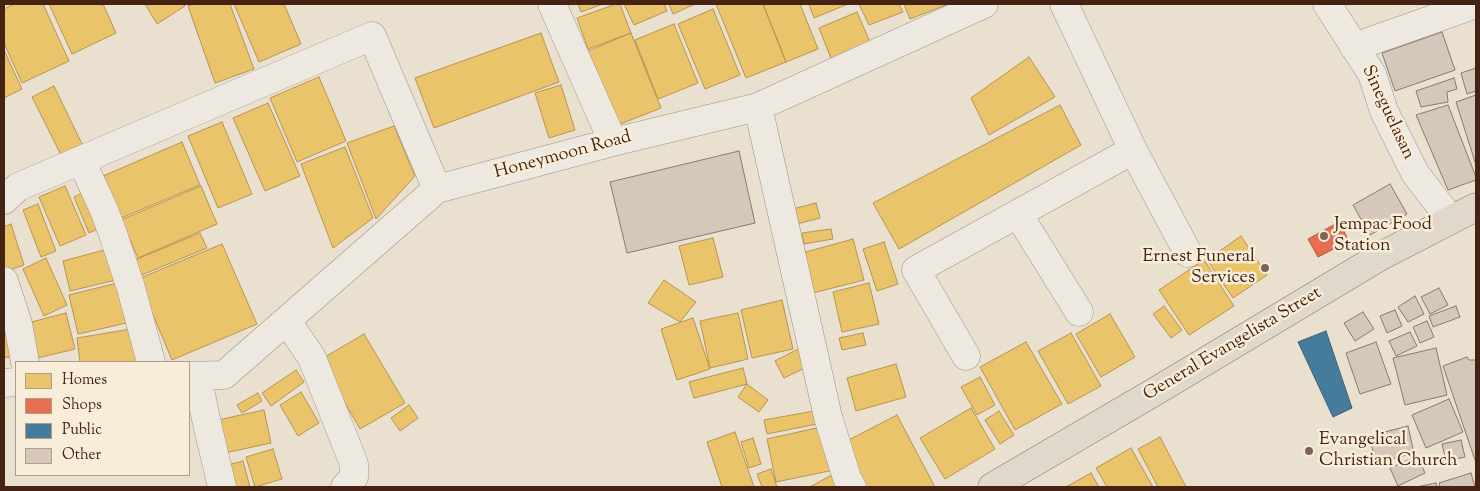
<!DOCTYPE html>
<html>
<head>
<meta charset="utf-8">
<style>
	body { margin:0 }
	#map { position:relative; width:1480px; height:491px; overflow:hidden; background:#e9e0cf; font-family:"Sorts Mill Goudy",serif }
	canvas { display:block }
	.frame { position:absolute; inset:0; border:5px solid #452212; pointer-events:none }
	.legend { position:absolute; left:15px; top:361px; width:175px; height:115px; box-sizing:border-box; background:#f8edd9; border:1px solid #b09c89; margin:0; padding:6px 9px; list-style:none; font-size:15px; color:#452212 }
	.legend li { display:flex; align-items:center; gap:10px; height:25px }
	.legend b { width:25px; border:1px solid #b09c89 }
</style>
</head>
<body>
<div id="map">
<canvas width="1480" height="491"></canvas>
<div class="frame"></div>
<ul class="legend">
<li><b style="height:14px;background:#e9c46a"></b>Homes</li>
<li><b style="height:14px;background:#e76f51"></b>Shops</li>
<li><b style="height:14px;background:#457b9d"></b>Public</li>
<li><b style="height:14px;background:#d5c7b9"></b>Other</li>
</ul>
</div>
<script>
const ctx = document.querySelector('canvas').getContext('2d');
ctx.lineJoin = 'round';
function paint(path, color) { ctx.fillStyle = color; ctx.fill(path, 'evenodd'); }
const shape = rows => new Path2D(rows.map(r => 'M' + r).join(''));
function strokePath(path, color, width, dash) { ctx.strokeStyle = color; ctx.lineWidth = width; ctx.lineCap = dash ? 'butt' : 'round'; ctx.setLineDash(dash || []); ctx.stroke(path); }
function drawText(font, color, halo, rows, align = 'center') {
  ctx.font = font + ' "Sorts Mill Goudy",serif'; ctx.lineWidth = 5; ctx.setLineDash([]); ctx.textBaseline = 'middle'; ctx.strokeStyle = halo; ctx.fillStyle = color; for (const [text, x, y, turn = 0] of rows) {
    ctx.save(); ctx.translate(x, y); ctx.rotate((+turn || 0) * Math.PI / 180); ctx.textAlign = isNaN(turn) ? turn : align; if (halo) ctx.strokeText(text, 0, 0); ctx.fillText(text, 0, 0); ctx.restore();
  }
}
const homes = shape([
	[14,4,43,4,69,61,22,83,4,43,4,9,14,4],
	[49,4,103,4,116,33,72,54,49,4],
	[145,4,184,4,185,6,157,24,145,4],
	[195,4,230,4,254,69,215,83,188,6,195,4],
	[234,4,284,4,301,44,259,62,234,4],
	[578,4,603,4,581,12,578,4],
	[616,4,620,4,631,33,588,49,577,18,616,4],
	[624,4,664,4,667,11,634,25,624,4],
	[669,4,695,4,673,14,669,4],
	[716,4,763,4,786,62,746,78,716,4],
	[763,4,800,4,818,49,786,62,763,4],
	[809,4,848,4,814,18,809,4],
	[859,4,899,4,903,12,869,25,859,4],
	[904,4,946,4,946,5,910,19,904,4],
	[713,9,740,75,705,89,678,24,713,9],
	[857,12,871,44,832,61,819,28,857,12],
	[674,24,698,83,658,99,635,40,674,24],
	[541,33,559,82,434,128,415,78,541,33],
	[631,33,661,108,618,125,588,51,631,33],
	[4,50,22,89,4,98,4,50],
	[1029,57,1055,97,989,135,971,98,1029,57],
	[319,77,346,141,297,162,270,98,319,77],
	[561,85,575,130,549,138,535,93,561,85],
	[54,86,83,146,62,157,32,97,54,86],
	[268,103,300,176,265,191,233,118,268,103],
	[1060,105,1081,145,899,249,873,203,1060,105],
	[222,122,252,194,218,208,188,136,222,122],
	[394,126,415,176,376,219,347,143,394,126],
	[182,142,200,185,121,218,103,176,182,142],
	[345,147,373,218,333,248,301,164,345,147],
	[65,186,86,235,60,246,39,197,65,186],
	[201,186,217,224,138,258,121,220,201,186],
	[88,190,104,226,89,233,74,197,88,190],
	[816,203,820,218,793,225,789,210,816,203],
	[38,204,56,251,41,257,23,210,38,204],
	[11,224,24,265,4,272,4,227,11,224],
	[831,229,833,239,804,244,802,233,831,229],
	[200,233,207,248,137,277,130,262,200,233],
	[1241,236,1267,275,1233,298,1207,260,1241,236],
	[713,238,723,277,689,285,679,246,713,238],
	[853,239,864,280,813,293,802,253,853,239],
	[884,242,898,284,877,291,863,249,884,242],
	[222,244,257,324,172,360,138,279,222,244],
	[112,248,120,279,70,291,63,261,112,248],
	[46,258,67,305,44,316,23,269,46,258],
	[1204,260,1234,306,1189,335,1159,290,1204,260],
	[664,280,696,302,680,322,648,303,664,280],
	[121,282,131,322,78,334,69,295,121,282],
	[869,283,879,324,842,332,833,292,869,283],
	[782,300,793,349,752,358,741,310,782,300],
	[4,303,21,358,4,357,4,303],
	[1164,306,1182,330,1171,338,1153,314,1164,306],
	[66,313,75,349,29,360,20,325,66,313],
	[738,313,748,359,710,368,700,321,738,313],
	[1110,314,1135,357,1101,377,1076,334,1110,314],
	[693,318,710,369,677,380,661,329,693,318],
	[131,329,137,362,80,362,77,338,131,329],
	[863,333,866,345,842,350,839,338,863,333],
	[1071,333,1101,386,1068,404,1038,351,1071,333],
	[364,334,405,403,360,429,320,360,364,334],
	[1026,342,1062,404,1015,430,980,367,1026,342],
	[800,348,809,366,784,378,775,361,800,348],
	[896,364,906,397,856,411,847,378,896,364],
	[743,368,747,384,694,398,689,382,743,368],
	[296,370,304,382,271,406,262,393,296,370],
	[980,377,995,405,977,415,961,387,980,377],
	[747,384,768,400,759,412,738,397,747,384],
	[301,392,319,423,298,436,280,405,301,392],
	[258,393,262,401,242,413,237,405,258,393],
	[409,405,418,418,400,431,391,418,409,405],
	[971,408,995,449,945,479,920,438,971,408],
	[264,410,271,443,220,454,213,421,264,410],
	[814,411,817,424,767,434,764,420,814,411],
	[999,411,1014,435,1000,444,985,420,999,411],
	[897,415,935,487,861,487,839,445,897,415],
	[825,426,834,470,776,482,767,439,825,426],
	[735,432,754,487,722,487,707,442,735,432],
	[1160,437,1186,487,1158,487,1138,449,1160,437],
	[753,438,761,464,749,468,741,442,753,438],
	[1131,448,1153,487,1107,487,1096,468,1131,448],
	[273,449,282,479,255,487,246,457,273,449],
	[243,461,250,487,229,487,223,466,243,461],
	[771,469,777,487,762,487,757,474,771,469],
	[837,472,845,487,810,487,837,472],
	[1091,473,1099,487,1066,487,1091,473]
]);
const shops = shape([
	[1339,222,1349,241,1318,257,1308,239,1339,222]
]);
const public = shape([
	[1326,331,1352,408,1333,417,1298,342,1326,331]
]);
const building = shape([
	[1442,32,1455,70,1395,91,1382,53,1442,32],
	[1476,68,1476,91,1467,94,1461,73,1476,68],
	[1454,78,1457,89,1447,92,1448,102,1421,107,1416,91,1454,78],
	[1476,95,1476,165,1456,102,1476,95],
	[1448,105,1476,177,1476,180,1448,190,1416,115,1448,105],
	[739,151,755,223,627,253,610,182,739,151],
	[1390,184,1407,214,1370,235,1353,205,1390,184],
	[1439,288,1448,305,1430,314,1421,297,1439,288],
	[1415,296,1424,314,1408,322,1398,307,1415,296],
	[1456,306,1460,317,1433,327,1429,316,1456,306],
	[1395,310,1402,326,1387,333,1380,316,1395,310],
	[1363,312,1374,329,1355,341,1344,323,1363,312],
	[1427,321,1434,337,1420,343,1413,327,1427,321],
	[1410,332,1417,346,1396,356,1389,341,1410,332],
	[1376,342,1391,384,1360,394,1346,353,1376,342],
	[1436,348,1447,395,1405,405,1393,358,1436,348],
	[1467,357,1469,360,1476,360,1476,463,1443,366,1467,357],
	[1449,399,1463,432,1426,448,1412,415,1449,399],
	[1408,426,1414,453,1376,463,1369,436,1408,426],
	[1461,440,1465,457,1446,461,1442,444,1461,440],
	[1417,456,1425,473,1398,486,1390,468,1417,456],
	[1471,473,1475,487,1440,487,1439,483,1471,473],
	[1436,483,1437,487,1416,487,1436,483]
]);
const minor = shape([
	[552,4,613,142],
	[1064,4,1133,150,1188,253],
	[1327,4,1372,74,1384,111,1415,173,1451,220],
	[1354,47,1476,4],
	[758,107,828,417,847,478,852,487],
	[81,160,104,210,113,234,131,288,151,362],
	[4,200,18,187,372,36,437,189],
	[1018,214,1079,312],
	[4,281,18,324,25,362],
	[287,321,312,358,354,464,354,477,345,487],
	[966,356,916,270,1133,150],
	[189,376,224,375,437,189,613,142,758,107,984,4],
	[197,376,208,428,222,487],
	[4,383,16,382]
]);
const major = shape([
	[992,487,1156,391,1381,256,1476,207]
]);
const markers = [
	[1324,236,5,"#7e6454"],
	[1265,268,5,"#7e6454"],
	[1309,451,5,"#7e6454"]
];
const streetNames = [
	["Sineguelasan",1387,113,65],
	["Honeymoon Road",563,156,-15],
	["General Evangelista Street",1233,345,-31]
];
const poiNames = [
	["Jempac Food",1334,226],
	["Station",1334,247],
	["Ernest Funeral",1255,258,"right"],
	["Services",1255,279,"right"],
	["Evangelical",1319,441],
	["Christian Church",1319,462]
];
paint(homes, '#e9c46a');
strokePath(homes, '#b89350', 1);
paint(shops, '#e76f51');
strokePath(shops, '#b6583e', 1);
paint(public, '#457b9d');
strokePath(public, '#456073', 1);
paint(building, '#d5c7b9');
strokePath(building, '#857b70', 1);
strokePath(minor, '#9e9489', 29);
strokePath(major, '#857b70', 29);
strokePath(minor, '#ede8e0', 28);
strokePath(major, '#e0d8ca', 28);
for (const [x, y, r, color] of markers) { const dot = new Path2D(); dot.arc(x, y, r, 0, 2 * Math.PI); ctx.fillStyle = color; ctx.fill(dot); strokePath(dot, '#f8edd9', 2); }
drawText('18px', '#452212', '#f8edd9', streetNames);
drawText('18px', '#452212', '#f8edd9', poiNames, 'left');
</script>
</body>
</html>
